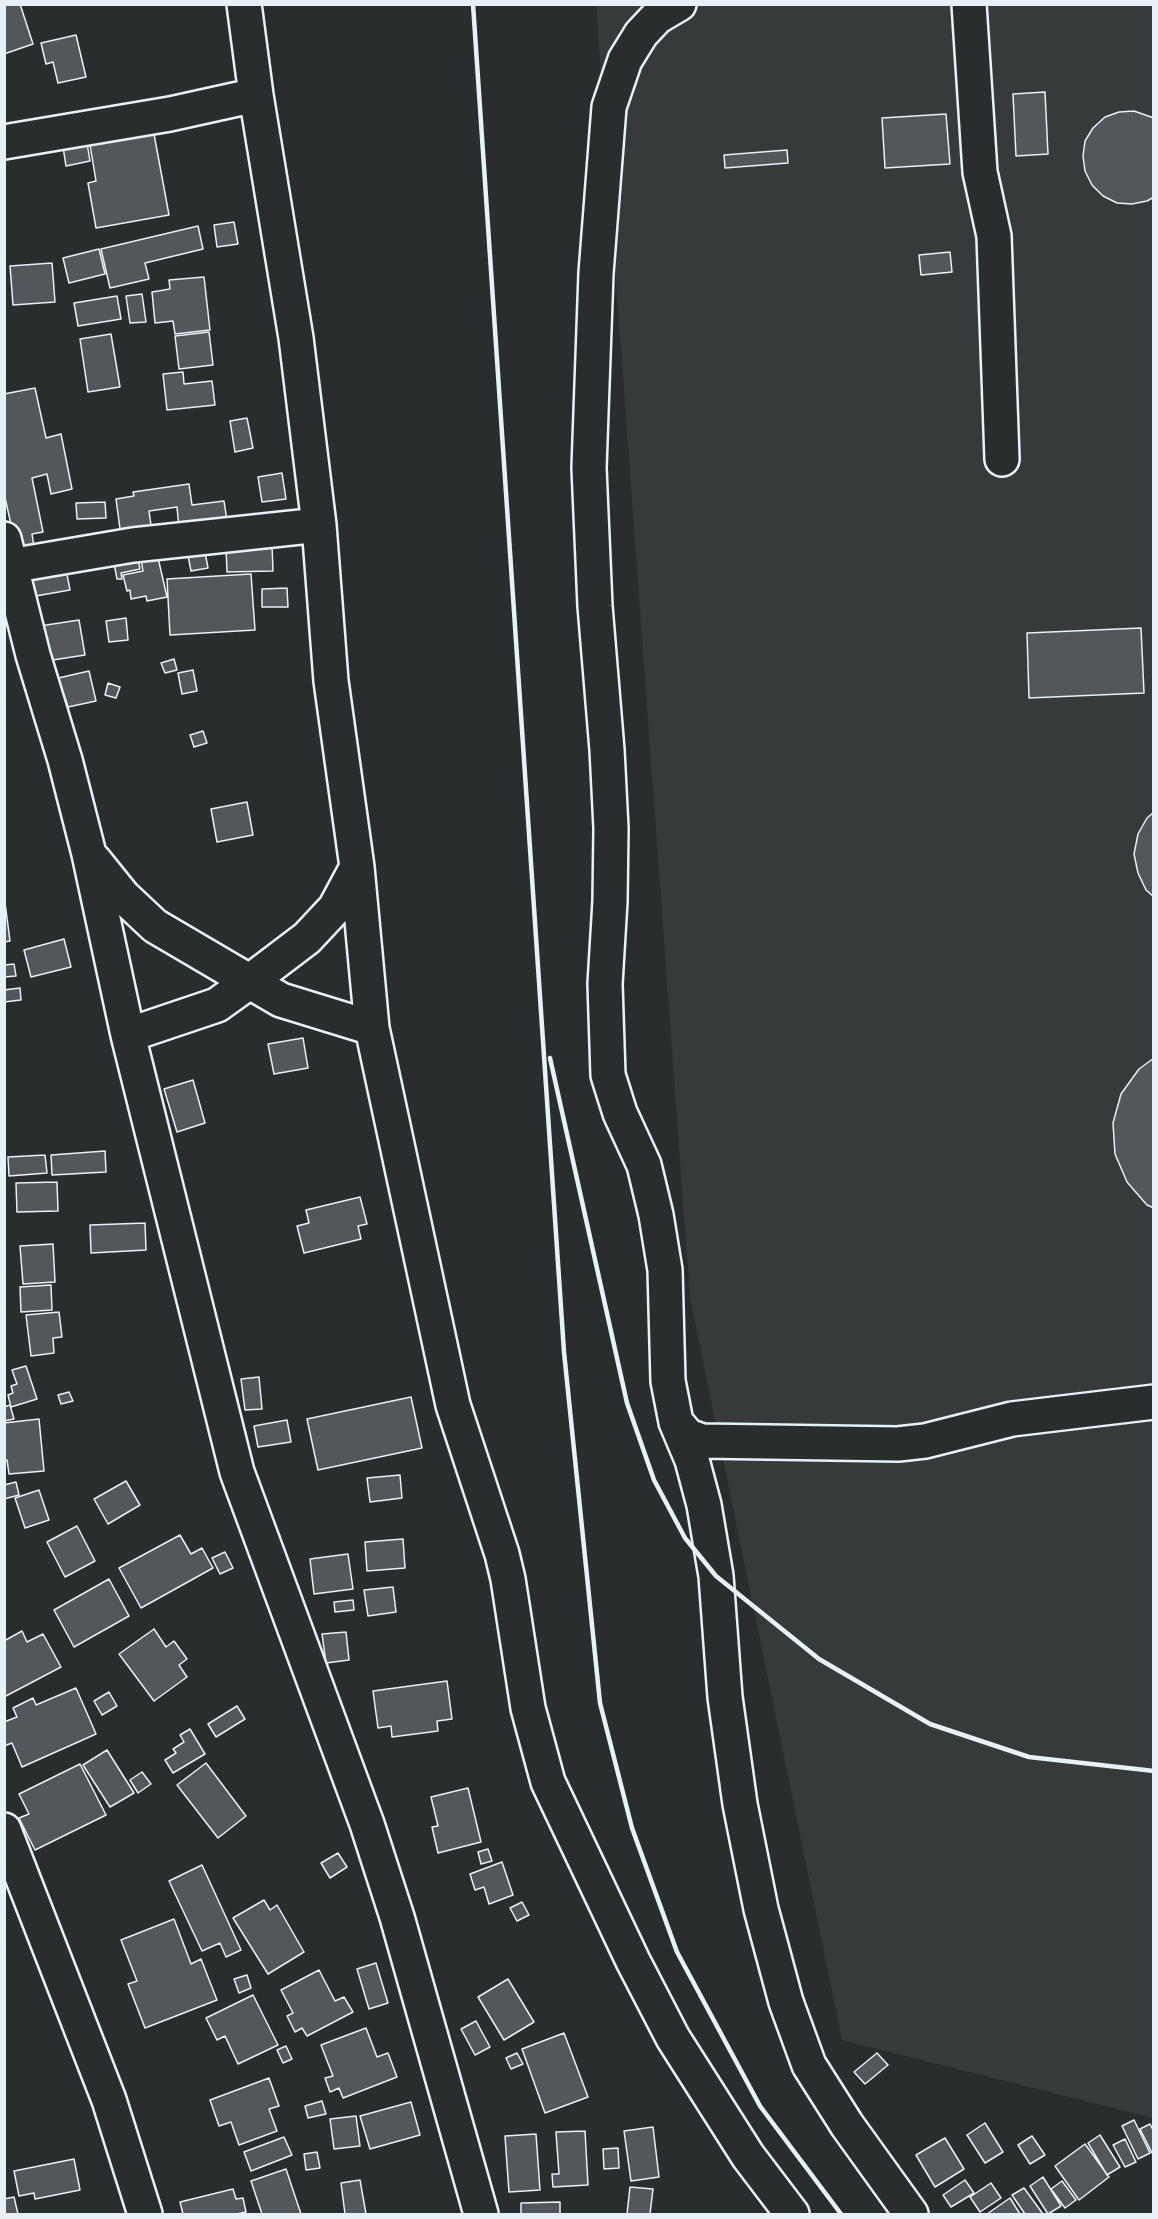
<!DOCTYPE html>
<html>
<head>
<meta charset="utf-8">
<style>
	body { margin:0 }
	#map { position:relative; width:1158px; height:2219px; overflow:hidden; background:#2a2d2e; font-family:Pangolin,sans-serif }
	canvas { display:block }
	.frame { position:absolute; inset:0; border:6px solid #e8f1f8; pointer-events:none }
</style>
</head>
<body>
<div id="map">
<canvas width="1158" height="2219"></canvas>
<div class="frame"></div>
</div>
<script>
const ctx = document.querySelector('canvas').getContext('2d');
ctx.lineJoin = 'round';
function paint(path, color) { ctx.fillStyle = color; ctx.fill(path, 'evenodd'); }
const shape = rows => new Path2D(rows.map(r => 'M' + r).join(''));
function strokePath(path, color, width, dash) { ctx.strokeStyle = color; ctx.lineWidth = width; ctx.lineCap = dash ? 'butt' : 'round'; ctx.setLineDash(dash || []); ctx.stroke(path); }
const built = shape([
	[596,5,1153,5,1153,2118,842,2040,690,1298]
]);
const building = shape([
	[4,4,20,4,33,44,4,54,4,4],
	[76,35,86,77,58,83,53,62,46,64,41,43,76,35],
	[1045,92,1048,154,1016,156,1013,94,1045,92],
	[1134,111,1154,118,1154,197,1147,201,1132,204,1117,203,1103,196,1092,185,1085,171,1083,156,1085,141,1093,128,1105,117,1119,112,1134,111],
	[946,114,950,164,885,168,882,118,946,114],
	[154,134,169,215,96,228,88,183,96,181,90,145,154,134],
	[87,143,90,161,66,166,63,147,87,143],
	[787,150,788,163,725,168,724,155,787,150],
	[234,222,238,244,217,247,214,225,234,222],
	[198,226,203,249,145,263,149,279,110,288,101,249,198,226],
	[99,249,105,274,69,283,63,258,99,249],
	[950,252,952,272,921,275,919,255,950,252],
	[52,263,55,302,13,305,10,266,52,263],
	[204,277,210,330,175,334,173,321,155,323,152,292,170,289,169,280,204,277],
	[142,294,146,322,130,323,126,296,142,294],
	[117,296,121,319,78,326,74,303,117,296],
	[209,332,213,365,179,369,175,336,209,332],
	[111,334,120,387,88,392,80,339,111,334],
	[183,372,184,384,212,381,215,405,167,410,163,374,183,372],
	[35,388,46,438,61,434,72,489,51,494,47,474,32,478,43,532,32,534,35,553,18,556,4,493,4,394,35,388],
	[247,418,253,448,235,452,230,421,247,418],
	[282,473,286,499,262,502,258,477,282,473],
	[189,484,192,505,224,501,227,521,179,528,177,507,149,511,152,532,121,536,116,499,134,496,133,492,189,484],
	[105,502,106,518,77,519,76,503,105,502],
	[272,545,273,571,227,572,226,547,272,545],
	[204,547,208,568,191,571,187,550,204,547],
	[156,549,167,597,147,601,146,596,131,599,130,590,127,591,123,575,143,571,140,553,156,549],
	[137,553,140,569,121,573,122,579,117,579,113,558,137,553],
	[66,569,70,590,30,597,27,577,66,569],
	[251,574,255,630,170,635,167,579,251,574],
	[287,588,288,607,262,607,262,589,287,588],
	[126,618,128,640,109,642,106,621,126,618],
	[79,620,85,655,46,661,40,626,79,620],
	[1141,628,1144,693,1029,698,1027,633,1141,628],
	[174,659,177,670,165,673,161,663,174,659],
	[193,670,197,691,182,694,178,673,193,670],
	[89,671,96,701,68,707,65,698,59,699,54,679,89,671],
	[108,683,120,687,116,698,105,695,108,683],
	[203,731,207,743,194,747,190,735,203,731],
	[247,802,253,835,217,842,211,809,247,802],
	[1154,812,1154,897,1146,890,1138,873,1134,854,1138,834,1147,818,1154,812],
	[4,895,10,941,4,942,4,895],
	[64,939,71,967,31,977,24,950,64,939],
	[14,964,16,976,4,977,4,965,14,964],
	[20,988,21,1000,4,1002,4,990,20,988],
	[303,1038,308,1068,274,1074,268,1044,303,1038],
	[1154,1058,1154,1208,1147,1205,1127,1182,1115,1154,1113,1123,1121,1094,1139,1069,1154,1058],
	[193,1080,205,1123,177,1132,164,1089,193,1080],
	[105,1151,106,1172,52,1175,51,1155,105,1151],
	[45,1155,47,1173,9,1176,8,1157,45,1155],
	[57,1182,58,1211,17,1212,16,1183,57,1182],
	[360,1197,367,1224,358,1226,361,1239,304,1253,297,1226,309,1223,306,1210,360,1197],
	[145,1223,146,1250,91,1253,90,1225,145,1223],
	[53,1244,55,1282,23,1284,20,1246,53,1244],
	[51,1285,52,1310,21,1312,20,1287,51,1285],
	[59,1312,62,1337,53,1338,54,1353,31,1356,26,1315,59,1312],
	[26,1366,37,1399,11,1407,8,1395,13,1393,11,1386,17,1384,12,1370,26,1366],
	[259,1377,262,1409,245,1410,241,1379,259,1377],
	[69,1392,73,1401,61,1404,58,1395,69,1392],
	[411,1397,422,1448,318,1470,307,1419,411,1397],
	[10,1405,14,1419,4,1421,4,1407,10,1405],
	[39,1419,44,1471,9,1474,7,1460,4,1461,4,1423,39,1419],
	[287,1420,291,1442,258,1447,254,1426,287,1420],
	[400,1475,402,1498,370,1502,367,1478,400,1475],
	[126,1481,140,1505,108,1524,94,1499,126,1481],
	[16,1482,19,1495,4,1499,4,1485,16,1482],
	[39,1490,49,1520,25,1528,15,1498,39,1490],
	[77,1526,95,1561,65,1577,47,1542,77,1526],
	[180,1535,191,1554,202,1548,213,1568,141,1608,119,1568,180,1535],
	[403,1539,405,1568,367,1571,365,1542,403,1539],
	[225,1552,233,1568,220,1574,212,1558,225,1552],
	[348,1554,353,1589,314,1594,310,1559,348,1554],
	[109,1579,129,1616,74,1647,54,1610,109,1579],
	[393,1587,396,1612,368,1616,364,1590,393,1587],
	[353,1600,354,1610,335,1612,334,1602,353,1600],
	[154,1629,166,1647,174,1641,187,1659,179,1665,187,1677,154,1701,119,1654,154,1629],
	[22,1631,27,1642,43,1634,61,1667,4,1697,4,1641,22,1631],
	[346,1632,349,1660,326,1663,322,1634,346,1632],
	[447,1681,452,1719,437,1721,438,1731,392,1737,391,1726,378,1728,373,1691,447,1681],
	[76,1688,96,1734,22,1767,12,1743,4,1746,4,1722,17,1717,13,1708,33,1698,36,1705,76,1688],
	[109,1692,117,1706,102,1715,94,1701,109,1692],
	[237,1706,245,1719,216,1737,208,1724,237,1706],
	[190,1729,205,1754,173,1773,165,1760,176,1753,173,1749,184,1742,180,1735,190,1729],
	[107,1750,134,1793,110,1807,83,1765,107,1750],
	[206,1763,246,1816,218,1838,177,1785,206,1763],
	[80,1764,106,1815,35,1850,19,1818,29,1814,19,1794,80,1764],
	[142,1772,151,1784,138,1793,130,1780,142,1772],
	[468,1788,481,1842,438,1853,432,1827,438,1826,431,1797,468,1788],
	[488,1849,492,1861,481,1864,478,1852,488,1849],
	[338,1853,347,1867,330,1878,321,1863,338,1853],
	[502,1862,513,1895,489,1904,484,1887,475,1890,470,1874,502,1862],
	[202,1865,241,1950,226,1957,220,1943,202,1951,169,1881,202,1865],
	[264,1900,270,1910,277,1905,304,1952,268,1974,233,1918,264,1900],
	[522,1902,529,1915,517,1921,510,1908,522,1902],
	[174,1919,191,1964,201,1959,217,2000,145,2028,128,1984,137,1981,121,1940,174,1919],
	[376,1963,388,2003,369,2009,357,1969,376,1963],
	[319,1970,335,2001,344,1997,353,2012,307,2036,302,2028,295,2032,287,2016,293,2013,281,1990,319,1970],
	[247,1975,251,1988,239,1993,234,1979,247,1975],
	[508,1979,534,2022,504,2040,478,1997,508,1979],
	[253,1995,278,2045,238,2064,225,2036,217,2040,206,2018,253,1995],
	[476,2021,490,2047,475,2055,461,2029,476,2021],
	[366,2028,377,2057,388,2053,397,2077,343,2098,339,2088,330,2092,325,2078,333,2076,321,2045,366,2028],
	[564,2033,588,2097,545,2113,522,2049,564,2033],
	[286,2046,292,2059,283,2063,277,2050,286,2046],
	[517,2053,523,2064,511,2069,506,2058,517,2053],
	[877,2053,888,2065,865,2084,854,2072,877,2053],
	[269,2078,279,2106,269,2109,277,2131,239,2145,231,2122,219,2126,210,2100,269,2078],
	[322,2101,326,2114,308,2118,305,2106,322,2101],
	[411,2102,420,2135,370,2149,360,2116,411,2102],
	[356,2116,360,2146,334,2149,330,2119,356,2116],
	[1134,2120,1150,2153,1138,2159,1122,2126,1134,2120],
	[985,2123,1003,2152,985,2163,967,2135,985,2123],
	[1150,2124,1154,2132,1154,2152,1152,2153,1140,2129,1150,2124],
	[653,2127,659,2177,631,2181,624,2131,653,2127],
	[585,2131,588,2185,553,2187,552,2174,559,2174,556,2132,585,2131],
	[536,2134,540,2190,509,2192,505,2136,536,2134],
	[1100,2135,1120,2167,1107,2175,1088,2143,1100,2135],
	[1032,2136,1045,2155,1030,2164,1018,2145,1032,2136],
	[284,2137,292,2155,251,2171,244,2152,284,2137],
	[945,2138,964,2169,935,2187,916,2155,945,2138],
	[1125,2139,1136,2162,1125,2167,1113,2145,1125,2139],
	[1085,2144,1109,2177,1079,2200,1055,2166,1085,2144],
	[618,2148,619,2168,604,2169,603,2149,618,2148],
	[317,2152,320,2168,306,2170,304,2154,317,2152],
	[74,2159,80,2190,35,2199,34,2193,19,2196,14,2171,74,2159],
	[286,2169,301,2214,262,2214,251,2181,286,2169],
	[1043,2177,1061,2206,1048,2214,1030,2186,1043,2177],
	[360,2180,366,2214,345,2214,341,2183,360,2180],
	[965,2180,974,2193,951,2207,943,2195,965,2180],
	[1062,2181,1076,2200,1065,2208,1051,2189,1062,2181],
	[991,2183,1001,2198,980,2212,970,2197,991,2183],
	[630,2187,653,2189,650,2214,627,2214,630,2187],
	[1024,2188,1043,2214,1025,2214,1012,2195,1024,2188],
	[233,2189,236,2199,243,2198,246,2212,237,2214,183,2214,180,2202,233,2189],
	[14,2197,18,2214,4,2214,4,2199,14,2197],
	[1010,2198,1020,2214,987,2214,1010,2198],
	[560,2202,560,2214,521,2214,521,2203,560,2202]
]);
const minor = shape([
	[244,4,256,95,296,338,319,525,331,681,357,867,372,1028,453,1405,502,1554,508,1579,528,1708,548,1782,633,1961,673,2038,748,2156,792,2214],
	[679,4,657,17,641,34,625,60,609,107,596,273,589,468,595,606,607,750,611,828,610,901,605,984,608,1075,620,1113,644,1165,656,1215,665,1270,668,1381,676,1422,692,1460,704,1505,716,1576,725,1697,740,1804,761,1909,786,2002,809,2065,847,2125,911,2214],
	[969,4,980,172,994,236,1002,459],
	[4,142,170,114,256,95],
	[4,539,33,655,65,760,89,854,128,1035,237,1472,367,1824,397,1917,481,2214],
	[4,567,133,545,319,525],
	[94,860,123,896,155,926,281,1000,372,1028],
	[128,1035,217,1005,249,982,307,938,335,908,357,867],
	[676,1422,688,1436,702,1441,898,1444,925,1441,1012,1419,1154,1402],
	[4,1830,109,2100,145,2214]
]);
const rail = shape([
	[473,4,564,1352,600,1703,632,1828,677,1952,760,2106,841,2214],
	[550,1058,627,1403,654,1480,685,1538,716,1576,819,1659,930,1724,1029,1757,1154,1771]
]);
paint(built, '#363a3b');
paint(building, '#535759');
strokePath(building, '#e8f1f8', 1.5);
strokePath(minor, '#e8f1f8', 38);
strokePath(minor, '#2a2d2e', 33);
strokePath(rail, '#e8f1f8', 4.5);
</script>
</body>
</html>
